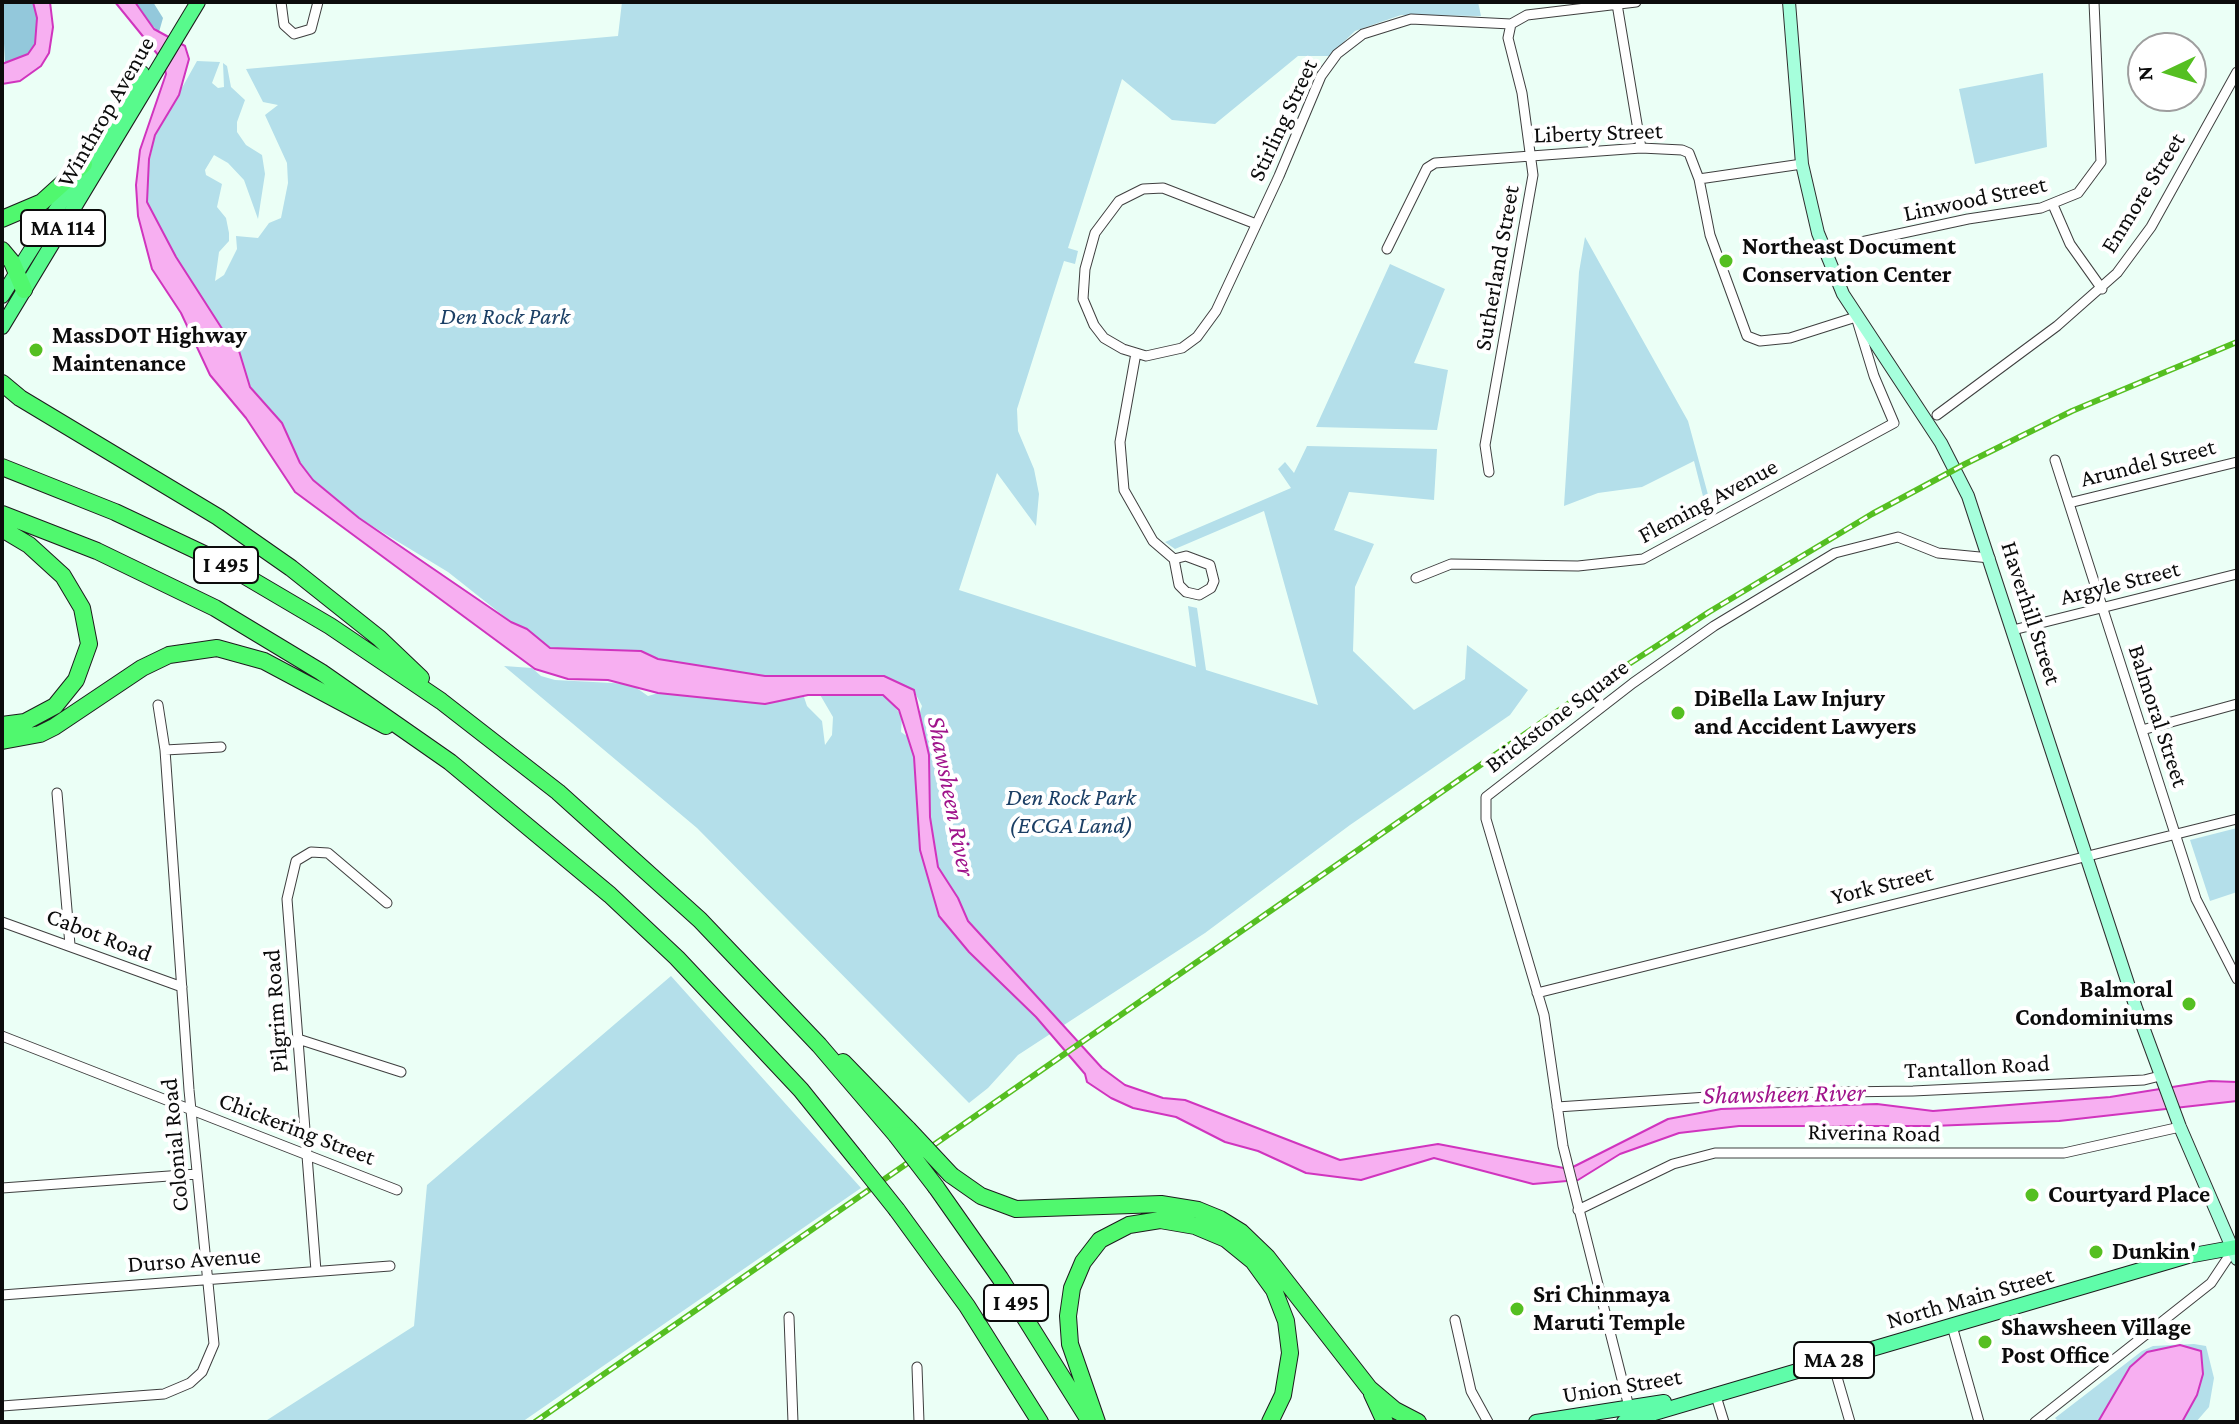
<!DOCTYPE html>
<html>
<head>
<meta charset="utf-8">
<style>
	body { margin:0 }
	#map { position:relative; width:2239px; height:1424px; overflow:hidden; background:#ebfff6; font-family:"Crimson Pro",serif }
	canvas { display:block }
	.frame { position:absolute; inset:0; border:4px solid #0c0c0c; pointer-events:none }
	.north { position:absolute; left:2127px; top:32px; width:80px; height:80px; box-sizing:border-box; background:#fff; border:2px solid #9e9e9e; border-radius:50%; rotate:266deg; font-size:22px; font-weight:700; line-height:32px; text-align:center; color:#0c0c0c }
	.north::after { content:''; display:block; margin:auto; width:28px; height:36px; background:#55bf21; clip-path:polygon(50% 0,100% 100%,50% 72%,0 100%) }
</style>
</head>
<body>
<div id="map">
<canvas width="2239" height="1424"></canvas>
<div class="frame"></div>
<div class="north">N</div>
</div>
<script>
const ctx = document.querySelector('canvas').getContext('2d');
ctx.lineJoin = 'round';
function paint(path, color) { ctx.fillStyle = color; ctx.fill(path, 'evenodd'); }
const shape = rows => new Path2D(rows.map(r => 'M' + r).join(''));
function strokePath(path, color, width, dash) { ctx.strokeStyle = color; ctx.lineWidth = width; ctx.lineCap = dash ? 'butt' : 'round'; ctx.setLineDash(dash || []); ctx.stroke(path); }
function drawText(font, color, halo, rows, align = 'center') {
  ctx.font = font + ' "Crimson Pro",serif'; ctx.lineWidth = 8; ctx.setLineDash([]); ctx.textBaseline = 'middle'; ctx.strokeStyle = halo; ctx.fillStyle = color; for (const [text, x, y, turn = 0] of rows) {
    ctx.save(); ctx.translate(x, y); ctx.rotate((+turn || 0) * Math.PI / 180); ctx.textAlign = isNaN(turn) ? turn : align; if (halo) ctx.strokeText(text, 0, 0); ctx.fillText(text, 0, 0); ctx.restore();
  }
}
const green = shape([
	[622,2,1478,2,1481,16,1401,15,1355,31,1329,56,1298,56,1215,124,1172,120,1122,79,1068,248,1078,251,1075,264,1064,261,1017,409,1018,431,1034,469,1039,494,1036,526,997,473,959,590,1196,667,1188,606,1197,608,1206,670,1318,705,1264,511,1175,549,1165,542,1291,488,1278,469,1285,462,1294,473,1307,446,1437,449,1434,500,1349,492,1334,530,1374,544,1355,587,1353,651,1414,710,1465,679,1467,645,1528,690,1510,715,1350,825,1205,933,1018,1055,988,1088,969,1103,697,828,504,666,532,668,541,676,555,680,631,684,648,696,665,691,748,702,804,697,807,706,822,721,825,745,832,735,833,717,819,693,882,691,902,716,901,732,911,739,922,706,913,689,881,675,770,677,658,659,641,651,554,650,520,629,448,572,359,518,313,480,297,458,284,426,246,381,237,354,237,342,228,338,172,252,147,202,147,172,155,136,197,61,220,62,212,83,218,88,224,87,223,63,227,66,231,87,245,100,237,122,237,132,246,145,262,155,265,174,258,219,244,180,228,163,214,155,205,170,206,175,222,184,217,207,226,218,229,233,229,241,219,252,215,281,224,275,237,249,236,236,258,238,269,223,281,218,288,183,287,163,265,115,278,105,263,102,246,69,618,36],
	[2043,73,2047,147,1975,164,1959,89],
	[1585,237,1688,421,1713,513,1708,516,1694,461,1642,487,1598,493,1564,506,1579,272],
	[1390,264,1445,289,1414,363,1448,370,1437,430,1316,427],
	[2237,828,2237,892,2210,901,2190,840],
	[671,976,861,1188,522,1422,264,1422,414,1326,427,1185],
	[2194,1344,2206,1346,2214,1378,2209,1407,2196,1422,2059,1422,2055,1418,2142,1351,2153,1346]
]);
const forest = shape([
	[2,2,33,2,37,18,35,44,28,54,5,64],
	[135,2,153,2,163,18,159,32,140,14]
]);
const water = shape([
	[33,2,50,2,53,27,49,53,41,66,20,81,2,84,2,64,28,54,35,44,37,18,33,2],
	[115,2,135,2,154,29,185,46,189,59,179,95,155,135,149,159,147,202,176,257,228,338,236,341,250,387,282,423,300,463,313,480,359,518,511,622,527,629,550,648,641,651,658,659,765,676,884,676,914,690,929,755,930,817,938,867,958,898,968,921,1102,1068,1125,1085,1163,1098,1185,1100,1340,1160,1438,1144,1569,1169,1668,1119,1721,1109,1877,1104,1933,1111,2110,1097,2210,1081,2237,1082,2237,1101,2059,1121,1932,1126,1739,1126,1679,1133,1620,1154,1578,1180,1533,1184,1434,1158,1361,1180,1306,1173,1258,1151,1225,1142,1176,1117,1133,1108,1111,1098,1087,1082,1085,1074,1036,1017,969,952,939,916,920,850,914,757,899,710,883,695,808,695,765,704,658,693,608,680,568,679,535,669,295,492,246,418,210,375,181,313,152,269,138,216,136,185,140,150,166,74,163,61,115,2],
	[2180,1345,2201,1351,2203,1374,2197,1395,2182,1422,2098,1422,2130,1367,2147,1352,2180,1345]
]);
const minor = shape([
	[281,2,284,25,294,34,311,29,318,2],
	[1617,4,1641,148],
	[2053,205,2070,244,2102,289],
	[1256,224,1163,188,1143,189,1119,201,1095,233,1085,269,1083,299,1094,325,1104,338,1123,349,1146,356,1182,348,1197,337,1216,311,1279,176,1321,76,1337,54,1363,34,1411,19,1511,24,1527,15,1636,2],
	[1387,249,1427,168,1435,163,1641,148,1682,150,1689,153,1699,179,1802,164],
	[1824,250,1968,219,2041,208,2078,193,2101,162,2094,2],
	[1136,353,1120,442,1124,490,1153,541,1174,559,1179,585,1186,592,1199,595,1211,588,1214,581,1210,565,1186,556,1174,559],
	[1937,415,2057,326,2117,273,2151,227,2237,72],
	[2055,460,2196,899,2237,979],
	[1489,472,1485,445,1533,175,1522,93,1508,38,1511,24],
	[2069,503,2237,462],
	[1416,578,1451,564,1578,566,1643,559,1894,423,1874,376,1856,317,1790,338,1760,341,1747,336,1710,235,1699,179],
	[2013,630,2237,574],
	[2142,730,2237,704],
	[165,750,221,747],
	[57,793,70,945],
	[2,922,182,987],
	[1537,993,2237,819],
	[2,1036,397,1190],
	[298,1039,401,1072],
	[1557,1107,1768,1093,1913,1091,2144,1080,2160,1076],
	[2,1188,197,1174],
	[1578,1210,1673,1164,1715,1153,2064,1153,2180,1127],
	[316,1271,287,899,296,861,311,852,328,853,387,903],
	[2,1295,390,1266],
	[789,1317,793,1422],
	[1455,1320,1471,1391,1488,1422],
	[1952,1326,1979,1422],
	[1832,1360,1850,1422],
	[917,1367,919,1422],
	[1715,1393,1724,1422],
	[2,1406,164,1394,190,1383,202,1372,214,1344,189,1090,165,750,158,705],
	[1630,1411,1563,1146,1544,1015,1486,819,1486,797,1633,683,1714,626,1835,553,1898,537,1938,553,1990,558],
	[2035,1422,2211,1283,2233,1250]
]);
const secondary = shape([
	[1789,2,1802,164,1818,233,1843,294,1941,443,1968,496,2136,1008,2180,1127,2237,1259]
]);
const primary = shape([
	[1536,1422,1664,1402],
	[1624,1422,2188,1256,2237,1247]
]);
const trunk = shape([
	[2,296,142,73],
	[2,327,198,2]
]);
const motorway = shape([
	[2,219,42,202,84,164],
	[2,250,12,262,24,290],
	[2,383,20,398,218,517,291,568,379,638,421,678],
	[2,467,115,512,223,563,330,626,441,701,558,792,700,920,819,1045,896,1135],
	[2,514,97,551,215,608,321,672,450,762,610,895,677,958,801,1090,858,1161],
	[2,529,29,545,63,576,82,608,89,644,76,680,55,706,25,722,2,725],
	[2,741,40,734,54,727,142,668,169,655,217,648,264,661,386,726],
	[843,1062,908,1129],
	[951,1175,981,1196,1016,1209,1161,1204,1198,1210,1220,1219,1241,1232,1267,1257,1369,1388,1395,1410,1418,1422],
	[936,1187,1000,1278,1087,1417],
	[897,1210,967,1306,1040,1422],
	[1372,1394,1385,1422],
	[1097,1422,1070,1344,1068,1316,1072,1288,1083,1262,1100,1240,1129,1225,1160,1220,1195,1226,1226,1239,1253,1261,1274,1290,1286,1321,1290,1353,1283,1395,1270,1422]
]);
const rail = shape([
	[535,1422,1584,693,1709,612,1872,514,1965,464,2072,411,2237,342]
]);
const motorwayBridge = shape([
	[908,1129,951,1175],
	[896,1135,936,1187],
	[858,1161,897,1210]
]);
const markers = [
	[1726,261,8,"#55bf21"],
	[36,350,8,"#55bf21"],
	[1678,713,8,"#55bf21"],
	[2189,1004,8,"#55bf21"],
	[2032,1195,8,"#55bf21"],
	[2096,1252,8,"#55bf21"],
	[1517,1309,8,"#55bf21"],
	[1985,1342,8,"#55bf21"]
];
const shields = [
	[63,228,84],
	[226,565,64],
	[1016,1303,64],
	[1834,1360,80]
];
const shieldNames = [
	["MA 114",63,228],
	["I 495",226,565],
	["I 495",1016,1303],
	["MA 28",1834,1360]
];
const streetNames = [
	["Winthrop Avenue",106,112,-60],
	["Stirling Street",1283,120,-65],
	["Liberty Street",1598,133,-2],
	["Enmore Street",2143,193,-58],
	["Linwood Street",1975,199,-12],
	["Sutherland Street",1497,268,-80],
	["Arundel Street",2148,463,-14],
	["Fleming Avenue",1708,501,-28],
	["Argyle Street",2120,583,-14],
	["Haverhill Street",2031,613,72],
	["Brickstone Square",1557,716,-37],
	["Balmoral Street",2158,716,72],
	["York Street",1882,885,-14],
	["Cabot Road",99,935,21],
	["Pilgrim Road",276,1011,-94],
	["Tantallon Road",1977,1067,-3],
	["Chickering Street",297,1129,21],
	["Riverina Road",1874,1133,1],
	["Colonial Road",175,1145,-95],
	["Durso Avenue",194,1260,-4],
	["North Main Street",1970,1298,-16],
	["Union Street",1622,1386,-9]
];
const poiNames = [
	["Northeast Document",1742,247],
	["Conservation Center",1742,275],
	["MassDOT Highway",52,336],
	["Maintenance",52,364],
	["DiBella Law Injury",1694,699],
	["and Accident Lawyers",1694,727],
	["Balmoral",2173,990,"right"],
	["Condominiums",2173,1018,"right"],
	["Courtyard Place",2048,1195],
	["Dunkin'",2112,1252],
	["Sri Chinmaya",1533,1295],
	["Maruti Temple",1533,1323],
	["Shawsheen Village",2001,1328],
	["Post Office",2001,1356]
];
const parkNames = [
	["Den Rock Park",505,317],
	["Den Rock Park",1071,798],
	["(ECGA Land)",1071,826]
];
const waterNames = [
	["Shawsheen River",951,796,79],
	["Shawsheen River",1784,1094,-1]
];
paint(green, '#b4dfea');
paint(forest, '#93c8db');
paint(water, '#f7aff1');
strokePath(water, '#d034be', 2);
strokePath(minor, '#3f3f3f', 11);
strokePath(secondary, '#2e2e2e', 14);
strokePath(primary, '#1d1d1d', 16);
strokePath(trunk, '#1d1d1d', 16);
strokePath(motorway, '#1d1d1d', 18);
strokePath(minor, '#fff', 9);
strokePath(secondary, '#a6ffdc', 12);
strokePath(primary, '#5ffca9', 14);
strokePath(trunk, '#58fa8c', 14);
strokePath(motorway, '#50f86e', 16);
strokePath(rail, '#55bf21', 6);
strokePath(rail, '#fff', 3, [9]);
strokePath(motorwayBridge, '#1d1d1d', 18, []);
strokePath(motorwayBridge, '#50f86e', 16);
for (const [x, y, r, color] of markers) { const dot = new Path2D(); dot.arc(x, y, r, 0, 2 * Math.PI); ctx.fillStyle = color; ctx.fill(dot); strokePath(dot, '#fff', 3); }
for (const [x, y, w] of shields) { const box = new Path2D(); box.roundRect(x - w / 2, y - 18, w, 36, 6); ctx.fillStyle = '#fff'; ctx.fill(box); strokePath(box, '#0c0c0c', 2); }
drawText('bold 22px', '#0c0c0c', null, shieldNames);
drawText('24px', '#0c0c0c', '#fff', streetNames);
drawText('bold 24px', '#0c0c0c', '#fff', poiNames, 'left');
drawText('italic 24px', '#1b3f65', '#fff', parkNames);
drawText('italic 26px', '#a0138b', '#fff', waterNames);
</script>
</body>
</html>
